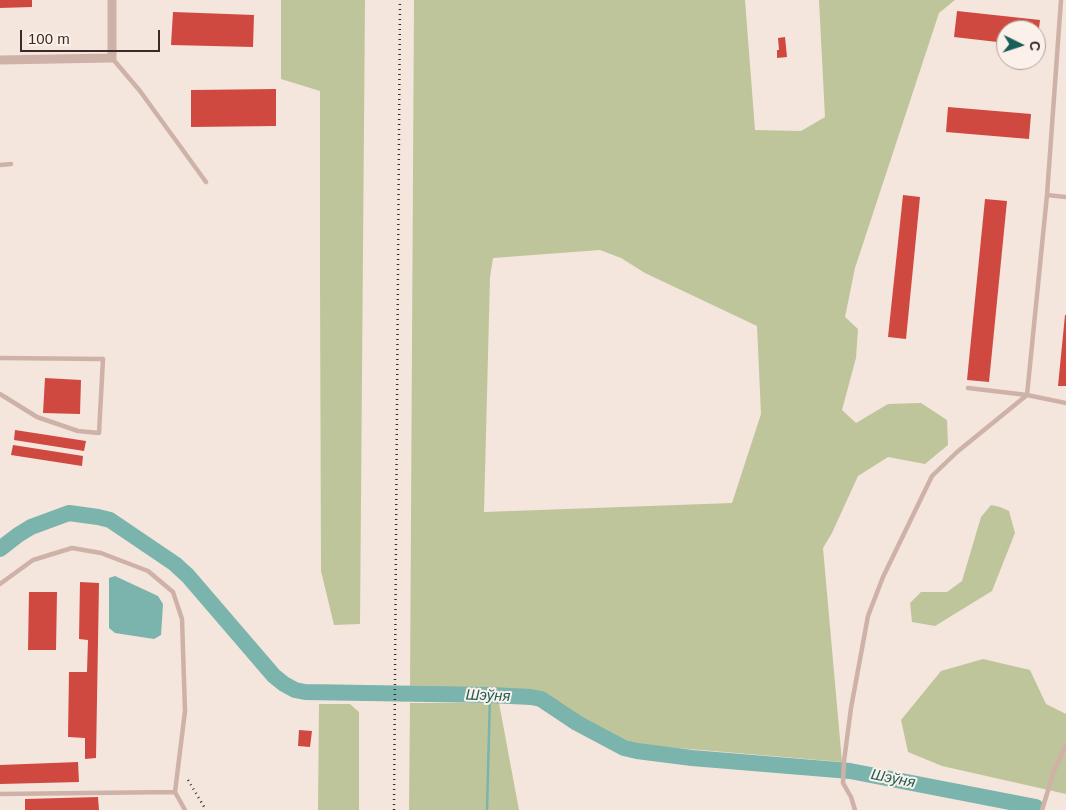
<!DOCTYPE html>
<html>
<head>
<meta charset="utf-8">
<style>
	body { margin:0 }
	#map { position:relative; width:1066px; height:810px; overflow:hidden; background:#f4e5dd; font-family:Arial,sans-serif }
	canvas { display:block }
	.north { position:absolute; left:996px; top:20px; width:50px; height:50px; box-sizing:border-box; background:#fbf0ea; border:1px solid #aea19c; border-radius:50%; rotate:94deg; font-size:14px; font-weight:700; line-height:20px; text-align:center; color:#3a2b28 }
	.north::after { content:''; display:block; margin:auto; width:18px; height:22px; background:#1a5f57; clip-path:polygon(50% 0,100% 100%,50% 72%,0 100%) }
	.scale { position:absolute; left:20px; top:30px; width:140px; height:22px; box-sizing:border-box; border:2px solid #3a2b28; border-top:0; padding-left:6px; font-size:15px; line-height:18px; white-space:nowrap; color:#3a2b28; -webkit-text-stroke:4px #fbf0ea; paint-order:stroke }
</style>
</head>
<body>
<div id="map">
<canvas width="1066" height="810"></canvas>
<div class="north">С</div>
<div class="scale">100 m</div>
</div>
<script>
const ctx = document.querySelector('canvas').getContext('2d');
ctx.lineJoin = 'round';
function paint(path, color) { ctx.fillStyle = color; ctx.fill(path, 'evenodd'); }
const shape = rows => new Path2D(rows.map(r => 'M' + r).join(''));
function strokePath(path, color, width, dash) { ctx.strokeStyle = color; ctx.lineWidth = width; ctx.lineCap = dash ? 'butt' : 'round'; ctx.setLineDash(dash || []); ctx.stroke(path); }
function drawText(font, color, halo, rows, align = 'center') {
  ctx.font = font + ' Arial,sans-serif'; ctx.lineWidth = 4; ctx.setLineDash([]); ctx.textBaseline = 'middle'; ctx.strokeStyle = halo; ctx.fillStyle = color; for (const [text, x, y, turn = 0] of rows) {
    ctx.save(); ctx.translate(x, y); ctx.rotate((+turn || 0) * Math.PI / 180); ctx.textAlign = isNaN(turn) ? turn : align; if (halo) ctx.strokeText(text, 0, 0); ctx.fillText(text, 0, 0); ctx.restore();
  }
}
const green = shape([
	[281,0,365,0,360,624,334,625,321,571,320,284,320,91,281,79],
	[414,0,745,0,755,130,801,131,825,117,819,0,955,0,939,13,855,268,845,317,858,329,856,358,842,410,856,423,888,404,921,403,947,420,948,445,925,464,888,457,858,476,832,533,823,548,842,762,642,745,619,740,540,692,519,689,410,687],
	[600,250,621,258,645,273,757,326,761,414,732,503,484,512,490,277,493,258],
	[991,505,1000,507,1009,511,1015,533,992,591,935,626,912,622,910,603,921,592,947,592,962,581,981,517],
	[983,659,1030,670,1046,704,1066,714,1066,794,942,766,908,752,901,720,941,671],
	[410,703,499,703,519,810,409,810],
	[319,704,350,704,359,712,359,810,318,810]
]);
const water = shape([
	[115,576,158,596,163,604,161,635,154,639,115,633,109,628,109,578]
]);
const stream = shape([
	[487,810,490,695]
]);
const river = shape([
	[0,549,18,535,31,527,69,513,98,517,110,520,175,564,188,576,274,676,284,684,295,690,305,692,490,695,531,697,541,699,577,723,624,748,637,751,692,758,850,771,1036,807]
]);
const building = shape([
	[0,0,32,0,32,7,0,8],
	[957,11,1040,20,1037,45,1036,45,1036,30,1006,30,1006,43,954,37],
	[173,12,254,15,253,47,171,45],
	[785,37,787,57,777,58,777,50,779,50,778,38],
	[276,89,276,126,191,127,191,90],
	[948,107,1031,114,1029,139,946,132],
	[903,195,920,197,906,339,888,337],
	[985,199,1007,201,989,382,967,380],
	[1065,315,1066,315,1066,386,1058,386],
	[45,378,81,380,80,414,43,413],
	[15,430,86,441,84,451,14,440],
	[13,445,83,456,82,466,11,455],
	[80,582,99,583,96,758,85,759,85,738,68,737,69,672,87,672,88,640,79,639],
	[29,592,57,592,56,650,28,650],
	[299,730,312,731,310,747,298,746],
	[78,762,79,782,0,784,0,765],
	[98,797,99,810,25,810,25,799]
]);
const service = shape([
	[112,58,140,91,206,182],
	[0,165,11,164],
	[1047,195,1066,197],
	[0,358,103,359,99,433,78,431,37,417,0,394],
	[968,388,1027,395,1066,403],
	[0,584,33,560,72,548,101,553,148,571,173,592,182,619,185,711,175,792],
	[0,794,175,792,185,810],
	[855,810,851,797,843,783,844,761,851,708,868,616,883,577,932,476,957,452,1027,395,1047,195,1061,0],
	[1042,810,1054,771,1066,745]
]);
const minor = shape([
	[0,60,112,58,112,0]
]);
const rail = shape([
	[188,780,206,810],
	[394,810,400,0]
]);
const waterNames = [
	["Шэўня",488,696,2],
	["Шэўня",893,779,11]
];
paint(green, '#bfc59b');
paint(water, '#7ab4ac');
strokePath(stream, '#7ab4ac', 2.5);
strokePath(river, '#7ab4ac', 16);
paint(building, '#cf4940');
strokePath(service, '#ceb2a8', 4.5);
strokePath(minor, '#ceb2a8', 9);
strokePath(rail, '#3a2b28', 2.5, [1, 4]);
drawText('italic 15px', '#1a5f57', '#fbf0ea', waterNames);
</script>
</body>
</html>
